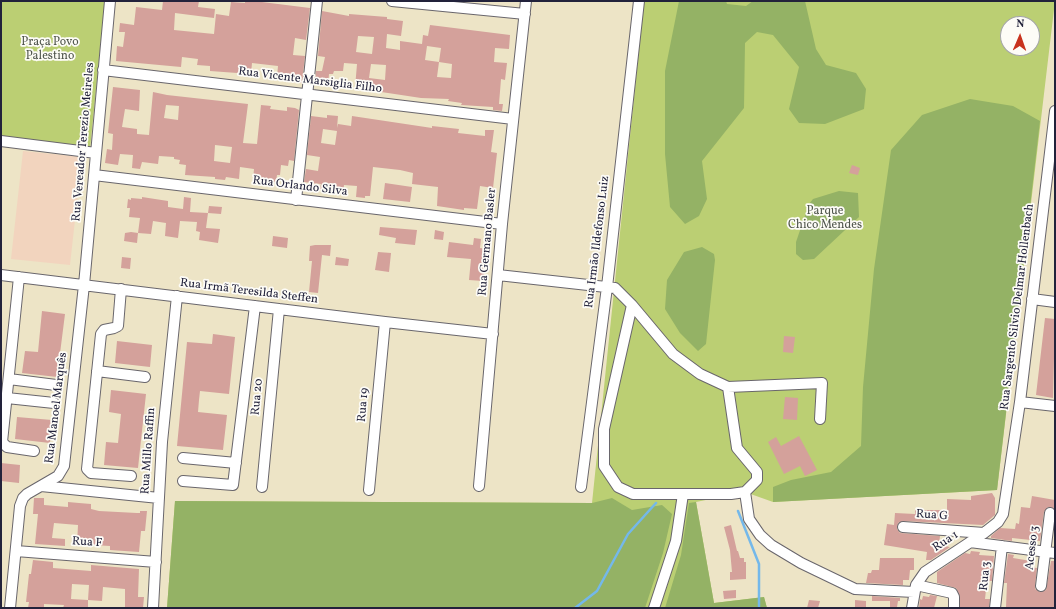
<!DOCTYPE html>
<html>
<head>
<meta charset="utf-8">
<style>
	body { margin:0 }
	#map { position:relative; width:1056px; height:609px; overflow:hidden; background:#ede4c6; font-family:Vollkorn,serif }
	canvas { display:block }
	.frame { position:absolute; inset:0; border:2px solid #22223b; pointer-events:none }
	.north { position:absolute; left:1000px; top:16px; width:40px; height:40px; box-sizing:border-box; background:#fdfcf7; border:1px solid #a5a5ac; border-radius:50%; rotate:2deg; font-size:11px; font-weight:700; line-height:16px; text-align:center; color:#22223b }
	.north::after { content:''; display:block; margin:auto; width:14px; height:18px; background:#c8321e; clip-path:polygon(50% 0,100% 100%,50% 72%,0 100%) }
</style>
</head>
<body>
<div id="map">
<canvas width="1056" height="609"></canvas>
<div class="frame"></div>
<div class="north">N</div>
</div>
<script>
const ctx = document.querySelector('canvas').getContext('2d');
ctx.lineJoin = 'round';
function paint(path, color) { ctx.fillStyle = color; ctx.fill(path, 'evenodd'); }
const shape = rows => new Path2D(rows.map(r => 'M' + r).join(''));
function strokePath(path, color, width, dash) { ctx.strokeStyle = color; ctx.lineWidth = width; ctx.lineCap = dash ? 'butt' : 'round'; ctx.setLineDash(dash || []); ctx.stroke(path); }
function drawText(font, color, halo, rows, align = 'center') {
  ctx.font = font + ' Vollkorn,serif'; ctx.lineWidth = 3.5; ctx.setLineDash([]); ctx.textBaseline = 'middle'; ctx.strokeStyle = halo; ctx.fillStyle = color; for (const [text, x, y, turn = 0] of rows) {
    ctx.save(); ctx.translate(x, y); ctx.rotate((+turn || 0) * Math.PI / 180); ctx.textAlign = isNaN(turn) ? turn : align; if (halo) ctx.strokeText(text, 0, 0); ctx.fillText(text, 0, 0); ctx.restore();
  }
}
const built = shape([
	[23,151,82,157,70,265,11,259]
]);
const green = shape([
	[1,1,105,1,90,149,1,138],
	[644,1,1055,1,997,490,773,502,745,492,696,502,714,603,764,597,767,608,167,608,175,501,592,503],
	[1008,24,1032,24,1032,48,1008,48]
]);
const forest = shape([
	[679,1,726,1,727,4,746,6,753,1,805,1,816,49,826,65,856,73,866,89,864,109,825,124,799,123,789,109,799,67,773,35,757,32,745,43,744,108,702,161,707,199,699,216,685,224,670,207,665,154,665,71],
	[970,99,1013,106,1040,121,997,490,773,502,773,487,791,480,831,472,861,446,863,387,874,269,891,150,922,115],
	[839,191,858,193,859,217,814,259,803,260,796,254,796,242,809,204,813,199],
	[702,247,714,254,715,260,706,344,698,351,680,333,665,309,667,280,684,252],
	[612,498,632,510,662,505,672,514,663,553,645,608,167,608,175,501,592,503],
	[696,502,714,603,764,597,767,608,665,608,681,555,689,503]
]);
const stream = shape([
	[738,511,759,564,759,608],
	[575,608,597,591,628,534,656,503]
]);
const building = shape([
	[163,1,199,1,198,7,215,9,214,18,175,13,174,30,214,34,216,14,229,16,231,2,245,3,245,1,254,1,310,8,306,40,295,38,293,55,305,56,302,83,290,82,290,78,277,77,278,66,252,63,251,74,210,71,210,66,197,65,198,59,182,57,181,67,116,61,117,46,123,47,125,32,119,32,120,23,134,25,136,7,162,10],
	[322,11,349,16,349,14,387,17,387,19,403,21,401,36,387,34,386,48,400,50,400,41,422,44,423,35,428,36,430,25,510,35,509,49,495,48,494,62,507,63,505,80,501,79,499,104,503,104,502,111,493,110,493,107,461,105,462,103,448,101,449,99,421,98,355,88,357,64,344,63,343,71,334,71,333,74,329,74,328,86,315,84,316,71,322,71,325,57,318,56],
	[358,36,374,37,372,54,356,52],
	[427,46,441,48,439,62,425,60],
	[439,62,452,64,451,78,437,77],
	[371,64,386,65,385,80,369,78],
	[113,87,140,90,139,111,125,109,122,127,137,129,137,134,149,135,153,92,167,95,248,104,243,143,257,144,261,105,271,106,270,109,287,111,287,107,295,108,299,110,294,161,289,160,288,166,281,165,280,175,277,175,276,182,253,181,254,169,240,167,239,179,226,177,225,180,215,179,215,177,185,175,186,165,179,164,180,160,174,159,174,157,159,156,158,164,142,162,140,169,132,168,133,155,120,154,118,165,105,163,107,149,112,150,113,134,108,133],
	[166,105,179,106,178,120,164,118],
	[215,145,232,147,230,163,214,161],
	[327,115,338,116,337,128,338,124,351,126,352,116,432,128,432,126,459,129,458,133,485,136,485,130,494,130,491,152,497,153,493,188,480,186,477,209,464,208,464,210,437,206,438,187,412,184,413,173,400,170,373,167,370,196,365,196,365,198,356,197,357,186,344,185,343,194,330,193,330,190,320,189,321,184,304,182,306,169,318,171,320,157,307,155,311,116,327,118],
	[323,129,337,131,335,145,321,143],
	[852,165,860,168,858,175,849,173],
	[385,183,412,187,410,202,383,199],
	[142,197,168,201,168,207,183,209,184,197,191,198,190,212,208,213,206,228,220,229,218,243,199,240,200,232,196,231,197,222,180,221,178,238,165,236,166,223,153,221,151,234,138,233,140,218,129,217,130,208,127,208,128,199,131,200,131,198,142,199],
	[209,206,222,207,221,214,208,213],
	[380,227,417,230,415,245,395,243,396,238,379,235],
	[435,230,444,232,443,240,434,239],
	[131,232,138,233,137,243,124,241,125,233],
	[273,236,288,238,287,248,272,246],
	[474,238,481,239,480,248,488,249,483,281,469,280,471,259,447,257,449,242,473,245],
	[315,245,331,245,330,256,322,255,318,293,309,292,312,261,309,261,310,246],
	[378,252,391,253,389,272,375,270],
	[122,257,131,258,130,269,121,268],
	[336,257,349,259,348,266,335,265],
	[42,311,65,314,57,377,22,373,25,351,38,352],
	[1045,318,1055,319,1053,398,1036,395],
	[213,334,235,337,229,394,200,391,199,400,198,412,227,415,223,450,177,446,187,342,212,344],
	[784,336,795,337,793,353,783,352],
	[117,341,152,345,150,367,115,363],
	[111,390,146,394,138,468,104,465,106,442,118,443,121,414,109,412],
	[785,397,798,398,797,420,783,419],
	[17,417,52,420,50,443,15,439],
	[799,436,817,470,805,476,800,466,784,474,768,442,776,437,781,446],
	[1,463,20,465,19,483,1,481],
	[992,493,995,498,995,515,983,525,903,521,898,523,897,529,900,533,940,536,939,545,950,547,931,560,926,560,927,552,884,545,887,524,894,525,895,513,915,514,915,510,947,510,947,499,971,500,971,496],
	[1032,496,1055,500,1055,509,1048,507,1044,512,1040,541,1012,538,1012,541,991,538,991,536,1000,528,1015,529,1016,523,1019,524,1021,507,1030,508],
	[34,498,44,498,44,505,68,507,68,502,79,503,91,504,91,509,99,511,137,513,140,513,140,511,147,511,145,531,141,531,139,552,110,550,110,546,77,544,78,525,54,523,52,538,65,539,65,546,35,544,38,514,33,514],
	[731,525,737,551,738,551,740,558,744,558,744,562,746,562,746,579,730,580,730,572,732,572,730,550,724,527],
	[971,551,980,552,979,555,994,556,992,581,987,581,985,599,990,599,989,608,960,608,960,597,956,588,937,583,937,572,965,553,970,554],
	[1008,554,1014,555,1013,558,1031,561,1030,567,1037,568,1035,586,1035,589,1040,592,1046,590,1051,561,1055,561,1055,608,1006,607,1007,583,1004,583],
	[880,558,914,558,914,570,910,570,909,580,903,580,903,585,866,583,868,573,871,573,872,570,879,570],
	[33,560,53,562,53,568,91,571,91,565,139,569,138,597,144,597,143,608,125,608,125,589,103,587,102,601,88,600,88,608,63,608,64,605,44,604,44,608,28,608,29,602,26,602,29,574,31,574],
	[72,584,89,585,88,600,71,599],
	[736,590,736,598,724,599,723,591],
	[930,595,937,596,934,608,919,608,920,599,922,600,923,596,929,597],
	[872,596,900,598,900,601,898,601,897,607,890,607,890,601,872,601],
	[809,600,820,601,818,608,807,608],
	[855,600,866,601,866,608,855,608]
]);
const minor = shape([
	[392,1,525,14],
	[103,70,513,119],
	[1,141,96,153],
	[94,175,502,224],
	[296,200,317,1],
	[1,275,385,322,493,334],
	[498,275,615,288,632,305,673,354,700,374,728,387,822,383,820,419],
	[19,277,2,442,7,447,34,451],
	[121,289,118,326,114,328,104,330,101,334,87,469,91,473,131,476],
	[1032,299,1055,302],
	[632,305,604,429,604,466,618,487,633,494,731,494,745,492,757,480,757,472,737,448,728,387],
	[97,371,145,377],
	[9,379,56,385],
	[7,398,54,403],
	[1020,402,1055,406],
	[183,458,236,463],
	[183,481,233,485,255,306],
	[41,486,159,498],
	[479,486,502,224,526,1],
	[262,487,279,309],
	[581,487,607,287,639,1],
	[369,490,385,322],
	[745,492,749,519,760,535,771,545,801,563,855,589,914,592],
	[903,527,984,533],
	[970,542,1055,553],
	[16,551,156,562],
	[916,585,952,593,954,597,954,608],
	[1041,586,1050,513],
	[10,608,20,506,23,498,27,494,58,476,64,466,84,285,110,1],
	[153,608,162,442,177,296],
	[654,608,676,541,683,494],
	[912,608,916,585,925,572,984,533,998,522,1003,514,1020,402,1055,111],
	[995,608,1002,546]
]);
const parkNames = [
	["Praça Povo",50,43],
	["Palestino",50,57],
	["Parque",825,212],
	["Chico Mendes",825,226]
];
const streetNames = [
	["Rua Vicente Marsiglia Filho",310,81,7],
	["Rua Vereador Terezio Meireles",84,142,-85],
	["Rua Orlando Silva",300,187,7],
	["Rua Germano Basler",488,242,-85],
	["Rua Irmão Ildefonso Luiz",598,242,-83],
	["Rua Irmã Teresilda Steffen",249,292,7],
	["Rua Sargento Silvio Delmar Hollenbach",1018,307,-83],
	["Rua 20",258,397,-85],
	["Rua 19",364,405,-85],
	["Rua Manoel Marquês",57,408,-83],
	["Rua Millo Raffin",149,451,-86],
	["Rua G",932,516,4],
	["Rua 1",946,542,-33],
	["Rua F",87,543,4],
	["Acesso 3",1033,548,-83],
	["Rua 3",986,576,-84]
];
paint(built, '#f2d4be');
paint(green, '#bbcf73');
paint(forest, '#94b265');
strokePath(stream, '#74b8ea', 2.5);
paint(building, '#d4a19b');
strokePath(minor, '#69666c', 12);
strokePath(minor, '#fff', 10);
drawText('12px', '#50564c', '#fdfcf7', parkNames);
drawText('12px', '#22223b', '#fdfcf7', streetNames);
</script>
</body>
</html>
